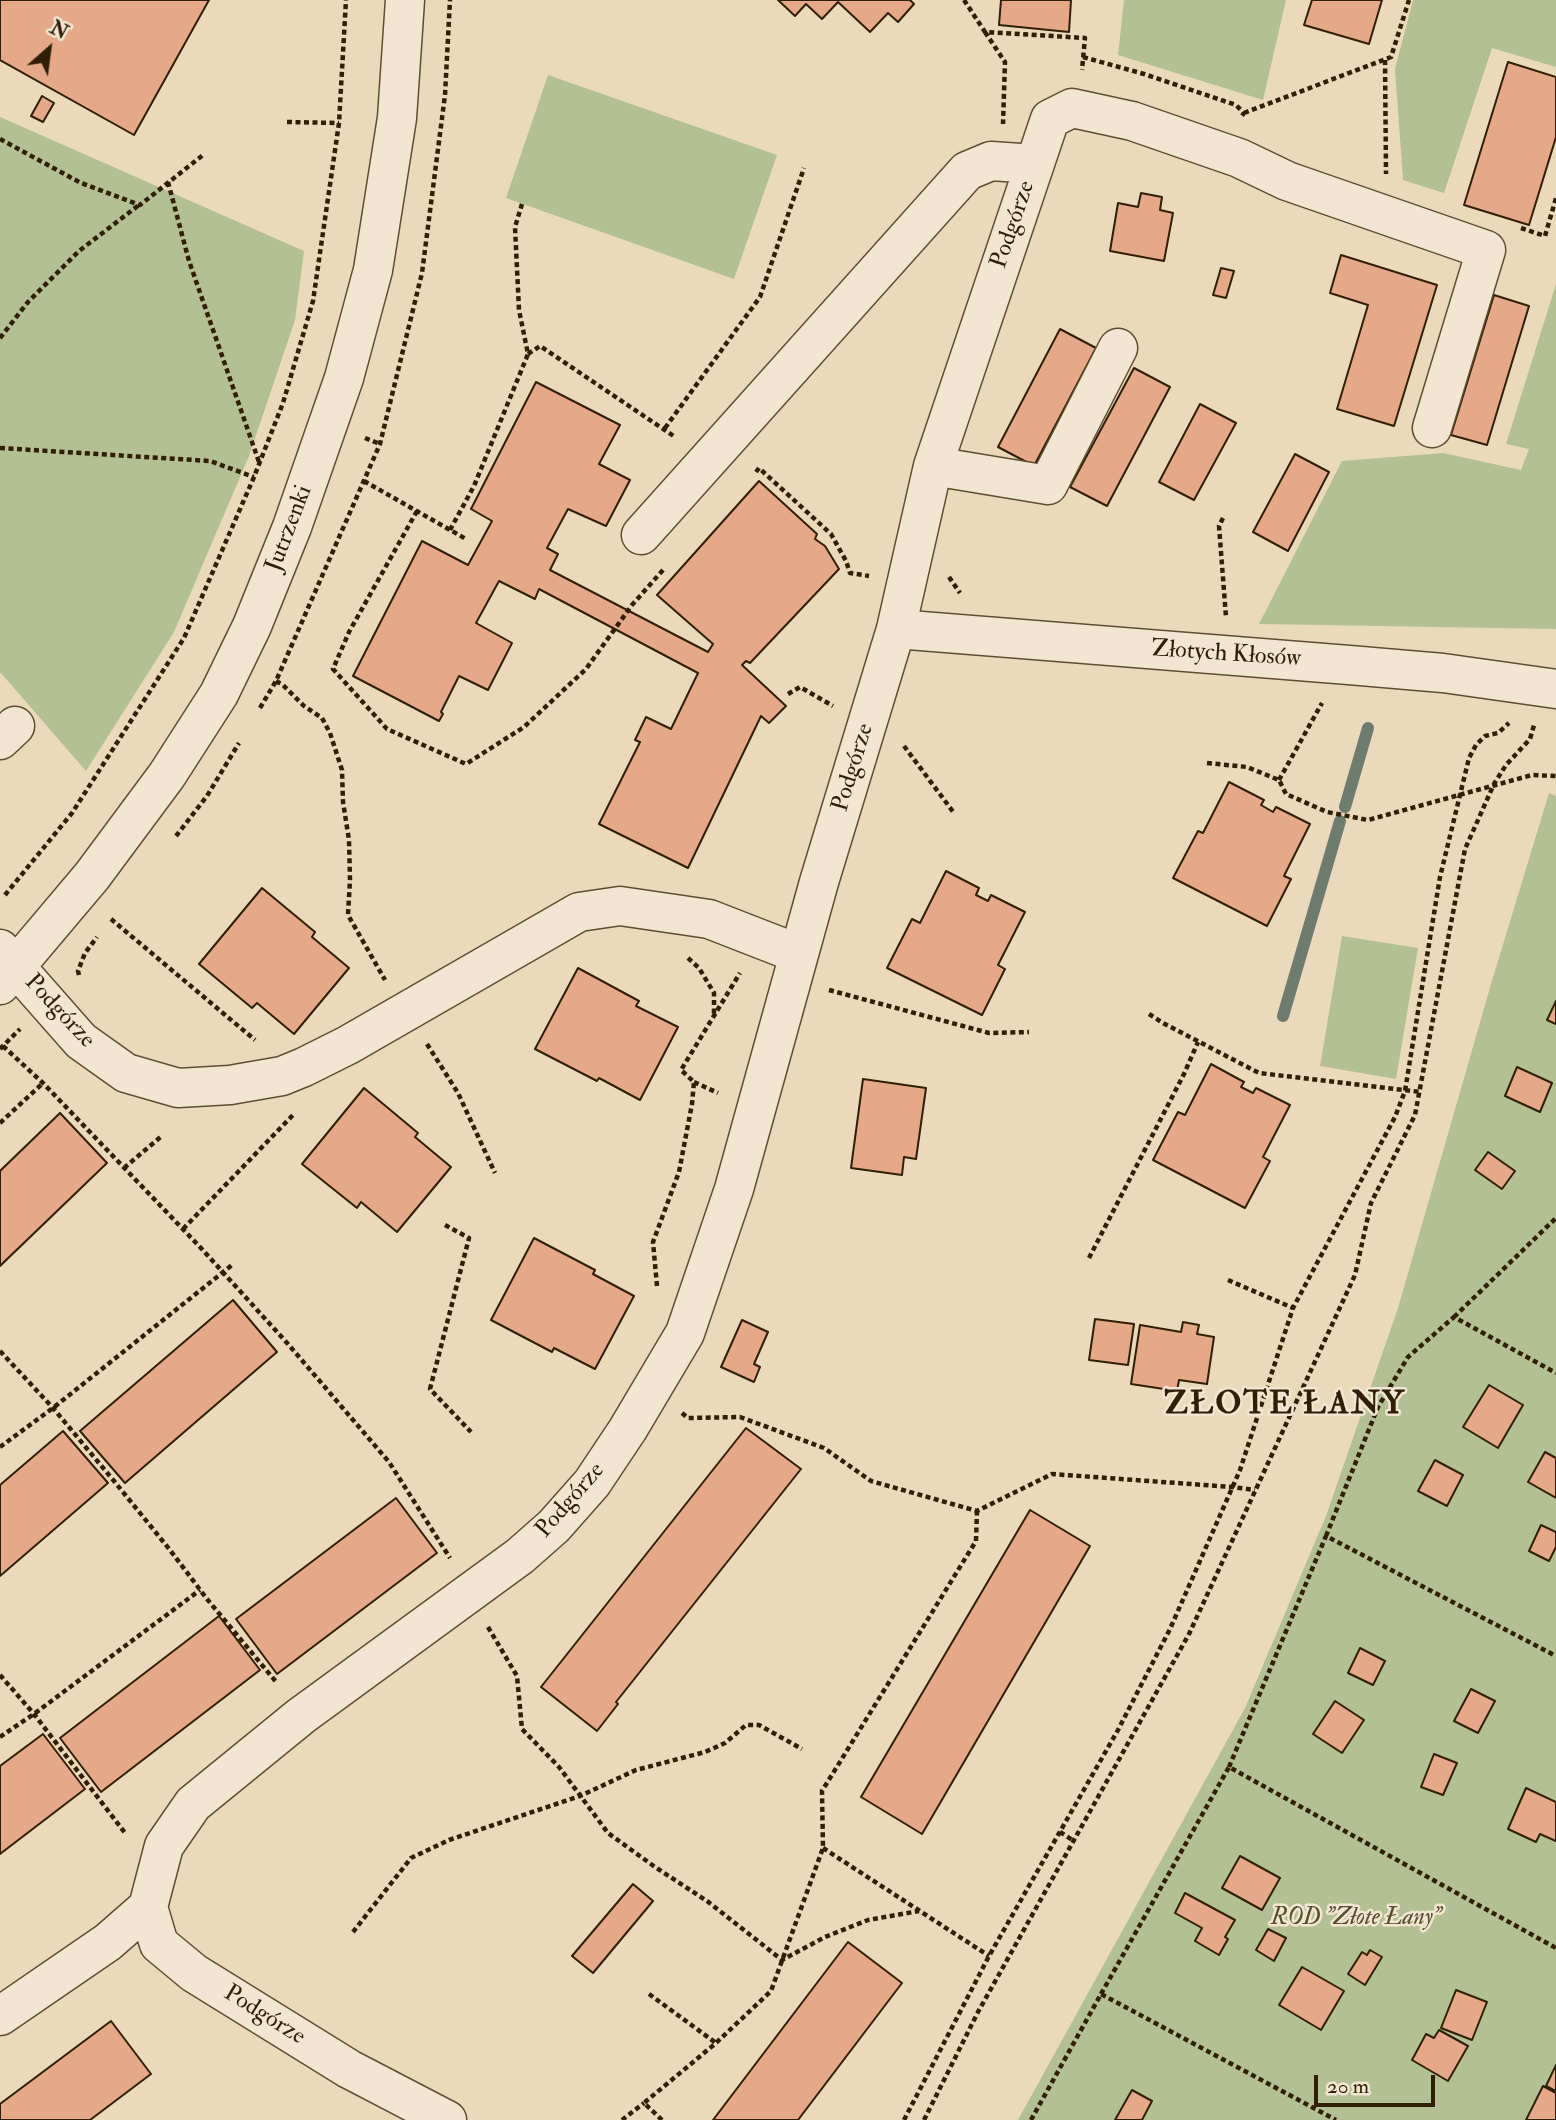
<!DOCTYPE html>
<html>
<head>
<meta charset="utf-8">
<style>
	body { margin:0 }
	#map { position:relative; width:1556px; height:2120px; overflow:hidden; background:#ebd9bb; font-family:"IM FELL Double Pica",serif }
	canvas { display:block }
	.north { position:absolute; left:14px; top:14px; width:70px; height:70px; -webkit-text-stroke:5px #f2e6d3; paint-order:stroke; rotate:28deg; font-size:19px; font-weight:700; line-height:28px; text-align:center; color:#301f04 }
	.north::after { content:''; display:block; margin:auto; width:24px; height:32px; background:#301f04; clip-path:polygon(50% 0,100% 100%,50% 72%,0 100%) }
	.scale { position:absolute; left:1314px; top:2075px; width:121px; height:32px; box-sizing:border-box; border:4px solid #301f04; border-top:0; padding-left:9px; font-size:21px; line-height:24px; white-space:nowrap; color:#301f04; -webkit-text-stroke:5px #f2e6d3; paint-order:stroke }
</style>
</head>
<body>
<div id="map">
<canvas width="1556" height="2120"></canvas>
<div class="north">N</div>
<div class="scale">20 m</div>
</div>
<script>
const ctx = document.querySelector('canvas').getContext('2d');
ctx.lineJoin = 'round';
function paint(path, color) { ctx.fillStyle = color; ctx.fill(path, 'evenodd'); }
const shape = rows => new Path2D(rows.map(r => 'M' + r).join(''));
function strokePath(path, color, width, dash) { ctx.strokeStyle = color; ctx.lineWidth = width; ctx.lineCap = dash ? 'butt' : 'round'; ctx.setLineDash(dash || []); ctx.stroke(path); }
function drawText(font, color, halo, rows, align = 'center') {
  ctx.font = font + ' "IM FELL Double Pica",serif'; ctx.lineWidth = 5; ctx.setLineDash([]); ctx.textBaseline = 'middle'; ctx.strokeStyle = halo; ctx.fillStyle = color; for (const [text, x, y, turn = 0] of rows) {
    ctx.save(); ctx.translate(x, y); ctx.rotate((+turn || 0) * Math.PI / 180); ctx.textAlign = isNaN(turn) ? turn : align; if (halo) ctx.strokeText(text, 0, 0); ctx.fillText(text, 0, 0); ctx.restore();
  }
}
const green = shape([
	[1124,0,1286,0,1263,100,1118,55],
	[1413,0,1556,0,1556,67,1492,48,1444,193,1403,180,1395,69],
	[548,75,777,155,734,279,506,198],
	[0,117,304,251,295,320,249,456,174,632,86,771,0,672],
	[1556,284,1556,629,1259,624,1342,461,1443,453,1521,470,1529,449,1506,444],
	[1549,793,1556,796,1556,2120,1018,2120,1245,1708,1326,1516,1398,1308,1491,984],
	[1342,936,1418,948,1396,1079,1320,1066]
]);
const stream = shape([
	[1345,807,1368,728],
	[1283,1016,1340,821]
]);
const building = shape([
	[0,0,209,0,134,135,0,60,0,0],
	[778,0,910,0,914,4,898,22,888,13,870,32,838,2,822,19,806,4,795,16,778,0],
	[1001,0,1071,0,1069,32,999,25,1001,0],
	[1312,0,1382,0,1369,44,1304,25,1312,0],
	[1508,62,1556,77,1556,137,1529,225,1464,205,1508,62],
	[42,96,54,103,43,122,31,116,42,96],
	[1141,193,1162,197,1160,210,1173,213,1164,261,1110,251,1118,203,1138,207,1141,193],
	[1341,255,1437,285,1394,426,1337,409,1368,305,1330,293,1341,255],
	[1221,268,1234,271,1226,298,1213,295,1221,268],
	[1494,295,1529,306,1487,445,1451,435,1494,295],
	[1060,329,1096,348,1034,466,998,447,1060,329],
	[1134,368,1170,387,1107,506,1070,487,1134,368],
	[536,382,620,425,599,464,630,480,606,526,568,509,547,548,558,554,550,570,708,652,713,644,657,595,759,481,817,534,815,539,825,546,839,569,750,663,746,661,742,665,786,706,769,723,761,716,688,868,599,824,640,742,635,740,646,717,671,729,698,673,539,589,535,599,499,581,476,623,512,643,488,690,459,676,441,712,443,714,439,721,353,676,422,541,468,565,492,521,471,509,536,382],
	[1200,404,1236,423,1194,500,1159,482,1200,404],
	[1295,454,1329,472,1288,551,1253,532,1295,454],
	[1229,782,1264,800,1261,805,1273,812,1276,807,1310,824,1284,876,1291,879,1267,926,1173,878,1198,831,1203,833,1229,782],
	[946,871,979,888,976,895,988,901,991,895,1025,912,998,965,1005,969,982,1015,887,968,912,919,920,923,946,871],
	[262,888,315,932,312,937,349,968,294,1034,257,1003,252,1008,199,964,262,888],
	[578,968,639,1001,636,1006,678,1027,640,1100,599,1078,597,1081,535,1049,578,968],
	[1556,1001,1556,1024,1547,1020,1556,1001],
	[1211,1064,1244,1082,1241,1087,1253,1093,1256,1088,1290,1105,1263,1157,1270,1161,1245,1208,1153,1160,1178,1112,1185,1115,1211,1064],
	[1517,1067,1552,1083,1540,1112,1505,1096,1517,1067],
	[863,1079,926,1088,916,1159,904,1157,902,1175,851,1168,863,1079],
	[364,1088,418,1133,415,1137,451,1167,397,1232,361,1202,357,1208,302,1164,364,1088],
	[60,1113,107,1163,0,1266,0,1171,60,1113],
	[1488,1152,1515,1171,1502,1189,1475,1170,1488,1152],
	[534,1238,595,1270,593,1274,634,1296,595,1369,554,1348,552,1352,491,1320,534,1238],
	[233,1300,277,1352,125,1483,80,1431,233,1300],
	[1095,1319,1134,1324,1128,1365,1089,1360,1095,1319],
	[742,1320,768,1332,754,1364,760,1367,754,1382,721,1367,742,1320],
	[1183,1322,1199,1325,1197,1334,1214,1337,1207,1384,1179,1380,1177,1391,1131,1384,1140,1325,1181,1332,1183,1322],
	[1489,1385,1523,1405,1498,1448,1463,1427,1489,1385],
	[746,1428,801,1469,616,1702,618,1704,597,1731,541,1687,746,1428],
	[63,1431,108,1483,0,1576,0,1485,63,1431],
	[1545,1452,1556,1458,1556,1498,1528,1482,1545,1452],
	[1435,1460,1463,1475,1447,1506,1418,1491,1435,1460],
	[396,1498,437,1553,277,1674,236,1619,396,1498],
	[1030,1510,1090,1546,922,1834,861,1797,1030,1510],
	[1541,1525,1556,1532,1556,1547,1549,1561,1529,1551,1541,1525],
	[219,1616,260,1670,101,1792,60,1738,219,1616],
	[1360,1648,1385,1661,1373,1685,1348,1673,1360,1648],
	[1471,1689,1495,1701,1478,1733,1454,1721,1471,1689],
	[1335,1701,1364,1720,1342,1753,1313,1734,1335,1701],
	[43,1734,85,1789,0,1854,0,1766,43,1734],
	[1434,1754,1457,1763,1443,1795,1421,1787,1434,1754],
	[1526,1788,1556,1802,1556,1841,1540,1834,1536,1842,1508,1829,1526,1788],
	[1240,1856,1280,1878,1262,1910,1222,1888,1240,1856],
	[633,1884,653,1901,593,1973,572,1956,633,1884],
	[1185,1893,1235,1920,1225,1937,1228,1939,1219,1955,1195,1941,1202,1928,1175,1913,1185,1893],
	[1268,1929,1286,1938,1274,1961,1256,1950,1268,1929],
	[848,1942,902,1983,798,2120,713,2120,848,1942],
	[1370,1950,1382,1957,1365,1985,1348,1974,1362,1952,1367,1955,1370,1950],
	[1302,1967,1344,1991,1321,2030,1279,2005,1302,1967],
	[1456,1990,1487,2002,1472,2040,1441,2028,1456,1990],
	[111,2021,151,2074,90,2120,0,2120,0,2104,111,2021],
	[1439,2030,1468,2046,1448,2081,1412,2060,1426,2034,1434,2038,1439,2030],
	[1556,2065,1556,2091,1546,2086,1556,2065],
	[1543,2086,1556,2093,1556,2120,1526,2120,1543,2086],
	[1132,2090,1152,2101,1142,2120,1115,2120,1132,2090]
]);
const path = shape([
	[964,0,985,32,1085,38,1082,70],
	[985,32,1005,62,1003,124],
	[1083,57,1144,74,1236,105,1244,113,1241,117],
	[1385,60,1386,174],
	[1244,113,1391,57,1409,0],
	[287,122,339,123],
	[0,139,81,183,140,205,203,155],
	[168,182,189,261,259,462],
	[1521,228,1545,236,1556,198],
	[0,338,28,302,79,251,139,205],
	[528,354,540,346,675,437],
	[665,428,760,297,804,168],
	[365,438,380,444],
	[0,448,210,461,254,477],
	[756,472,759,468,831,534,846,561,850,573,869,576],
	[364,481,466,539],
	[417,511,349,632,333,669,387,729,466,764,524,727,586,669,632,605,663,570],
	[1223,518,1219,526,1226,617],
	[450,530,474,486,528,354,519,310,515,227,522,204],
	[949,577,960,593],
	[276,681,283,685,304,706,322,718,330,733,342,770,343,802,349,840,350,880,348,915,385,980],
	[788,694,800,687,833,706],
	[260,708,276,681,380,444,422,273,445,95,450,0],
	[904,746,954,813],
	[1207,763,1247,767,1279,780,1286,794,1327,812,1368,820,1532,775,1556,776],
	[1279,780,1322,703],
	[176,836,207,796,239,743],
	[5,895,72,813,184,638,254,477,283,403,313,301,339,123,346,0],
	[111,919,255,1040],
	[688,958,699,968,714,993,714,1017],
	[79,975,78,971,85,953,97,937],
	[829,990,989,1033,1029,1032],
	[1149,1014,1163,1023,1259,1073,1421,1092],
	[427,1044,458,1093,495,1173],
	[3,1046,43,1083,200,1247,288,1344,389,1462,450,1558],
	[0,1049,20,1029],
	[694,1082,718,1093],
	[0,1123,43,1083],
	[124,1168,163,1135],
	[445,1225,469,1238,430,1389,471,1432],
	[183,1229,293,1115],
	[1089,1258,1184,1074,1198,1042],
	[1228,1280,1293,1308],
	[657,1286,653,1242,679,1172,692,1104,694,1082,681,1070,740,973],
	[1454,1317,1556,1218],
	[0,1351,53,1408,114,1481,170,1550,207,1599,277,1683],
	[682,1413,688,1418,740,1417,824,1448,871,1481,977,1511,1052,1474,1232,1487,1255,1490],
	[0,1447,53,1408,232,1265],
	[1326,1536,1378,1407,1408,1357,1454,1317,1556,1373],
	[488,1627,517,1676,522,1729,559,1767,608,1833,655,1867,707,1901,782,1960,825,1937,868,1920,919,1911],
	[0,1675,34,1714,125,1833],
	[0,1737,34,1714,200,1590],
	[1229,1767,1326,1536,1556,1656],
	[1060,1832,1074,1841],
	[823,1848,989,1956],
	[353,1932,411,1858,449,1840,580,1796,636,1770,705,1752,725,1743,746,1725,759,1725,802,1749],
	[649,1994,716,2043],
	[1101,1994,1229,1767,1556,1948],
	[622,2120,644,2103],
	[662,2120,644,2103,716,2043,771,1991,823,1848,822,1791,976,1541,977,1511],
	[904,2120,989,1956,1118,1730,1170,1629,1240,1470,1293,1308,1395,1117,1405,1091,1440,877,1469,758,1476,745,1485,736,1498,733,1509,723],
	[924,2120,978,2012,1189,1634,1355,1275,1371,1203,1415,1115,1465,849,1494,784,1506,765,1530,739,1534,725],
	[1031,2120,1101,1994,1336,2120]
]);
const minor = shape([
	[933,466,1048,485,1118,348],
	[641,535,967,171,991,161,1035,164],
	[896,629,1349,665,1443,673,1556,689],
	[0,740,15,726],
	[0,949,81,1041,126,1073,178,1088,230,1085,282,1076,304,1067,348,1045,579,912,620,906,709,919,799,954],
	[0,985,92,876,167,775,219,694,252,626,292,527,344,378,373,270,397,118,405,0],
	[0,2016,108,1942,148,1907],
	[447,2120,349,2069,194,1973,159,1944,148,1907,164,1846,193,1804,301,1716,520,1556,554,1526,592,1483,628,1429,685,1333,734,1189,819,882,896,629,933,466,1050,119,1072,108,1132,121,1239,158,1287,181,1486,250,1432,428]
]);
const streetNames = [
	["Podgórze",1014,225,-71],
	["Jutrzenki",290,529,-69],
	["Złotych Kłosów",1226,655,4],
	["Podgórze",854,768,-73],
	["Podgórze",59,1012,47],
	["Podgórze",571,1501,-49],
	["Podgórze",264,2016,32]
];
const parkNames = [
	["ROD \"Złote Łany\"",1356,1919]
];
const districtNames = [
	["ZŁOTE ŁANY",1285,1406]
];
paint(green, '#b3c093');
strokePath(stream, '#707b70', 12);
paint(building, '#e5a989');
strokePath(building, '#301f04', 2);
strokePath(minor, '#5f4e32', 41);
strokePath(path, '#301f04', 4.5, [5, 3.5]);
strokePath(minor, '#f2e6d3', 38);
drawText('24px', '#301f04', '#f2e6d3', streetNames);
drawText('italic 24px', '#574f2f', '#f2e6d3', parkNames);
ctx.letterSpacing = '2px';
drawText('bold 32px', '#301f04', '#f2e6d3', districtNames);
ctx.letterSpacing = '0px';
</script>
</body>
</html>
